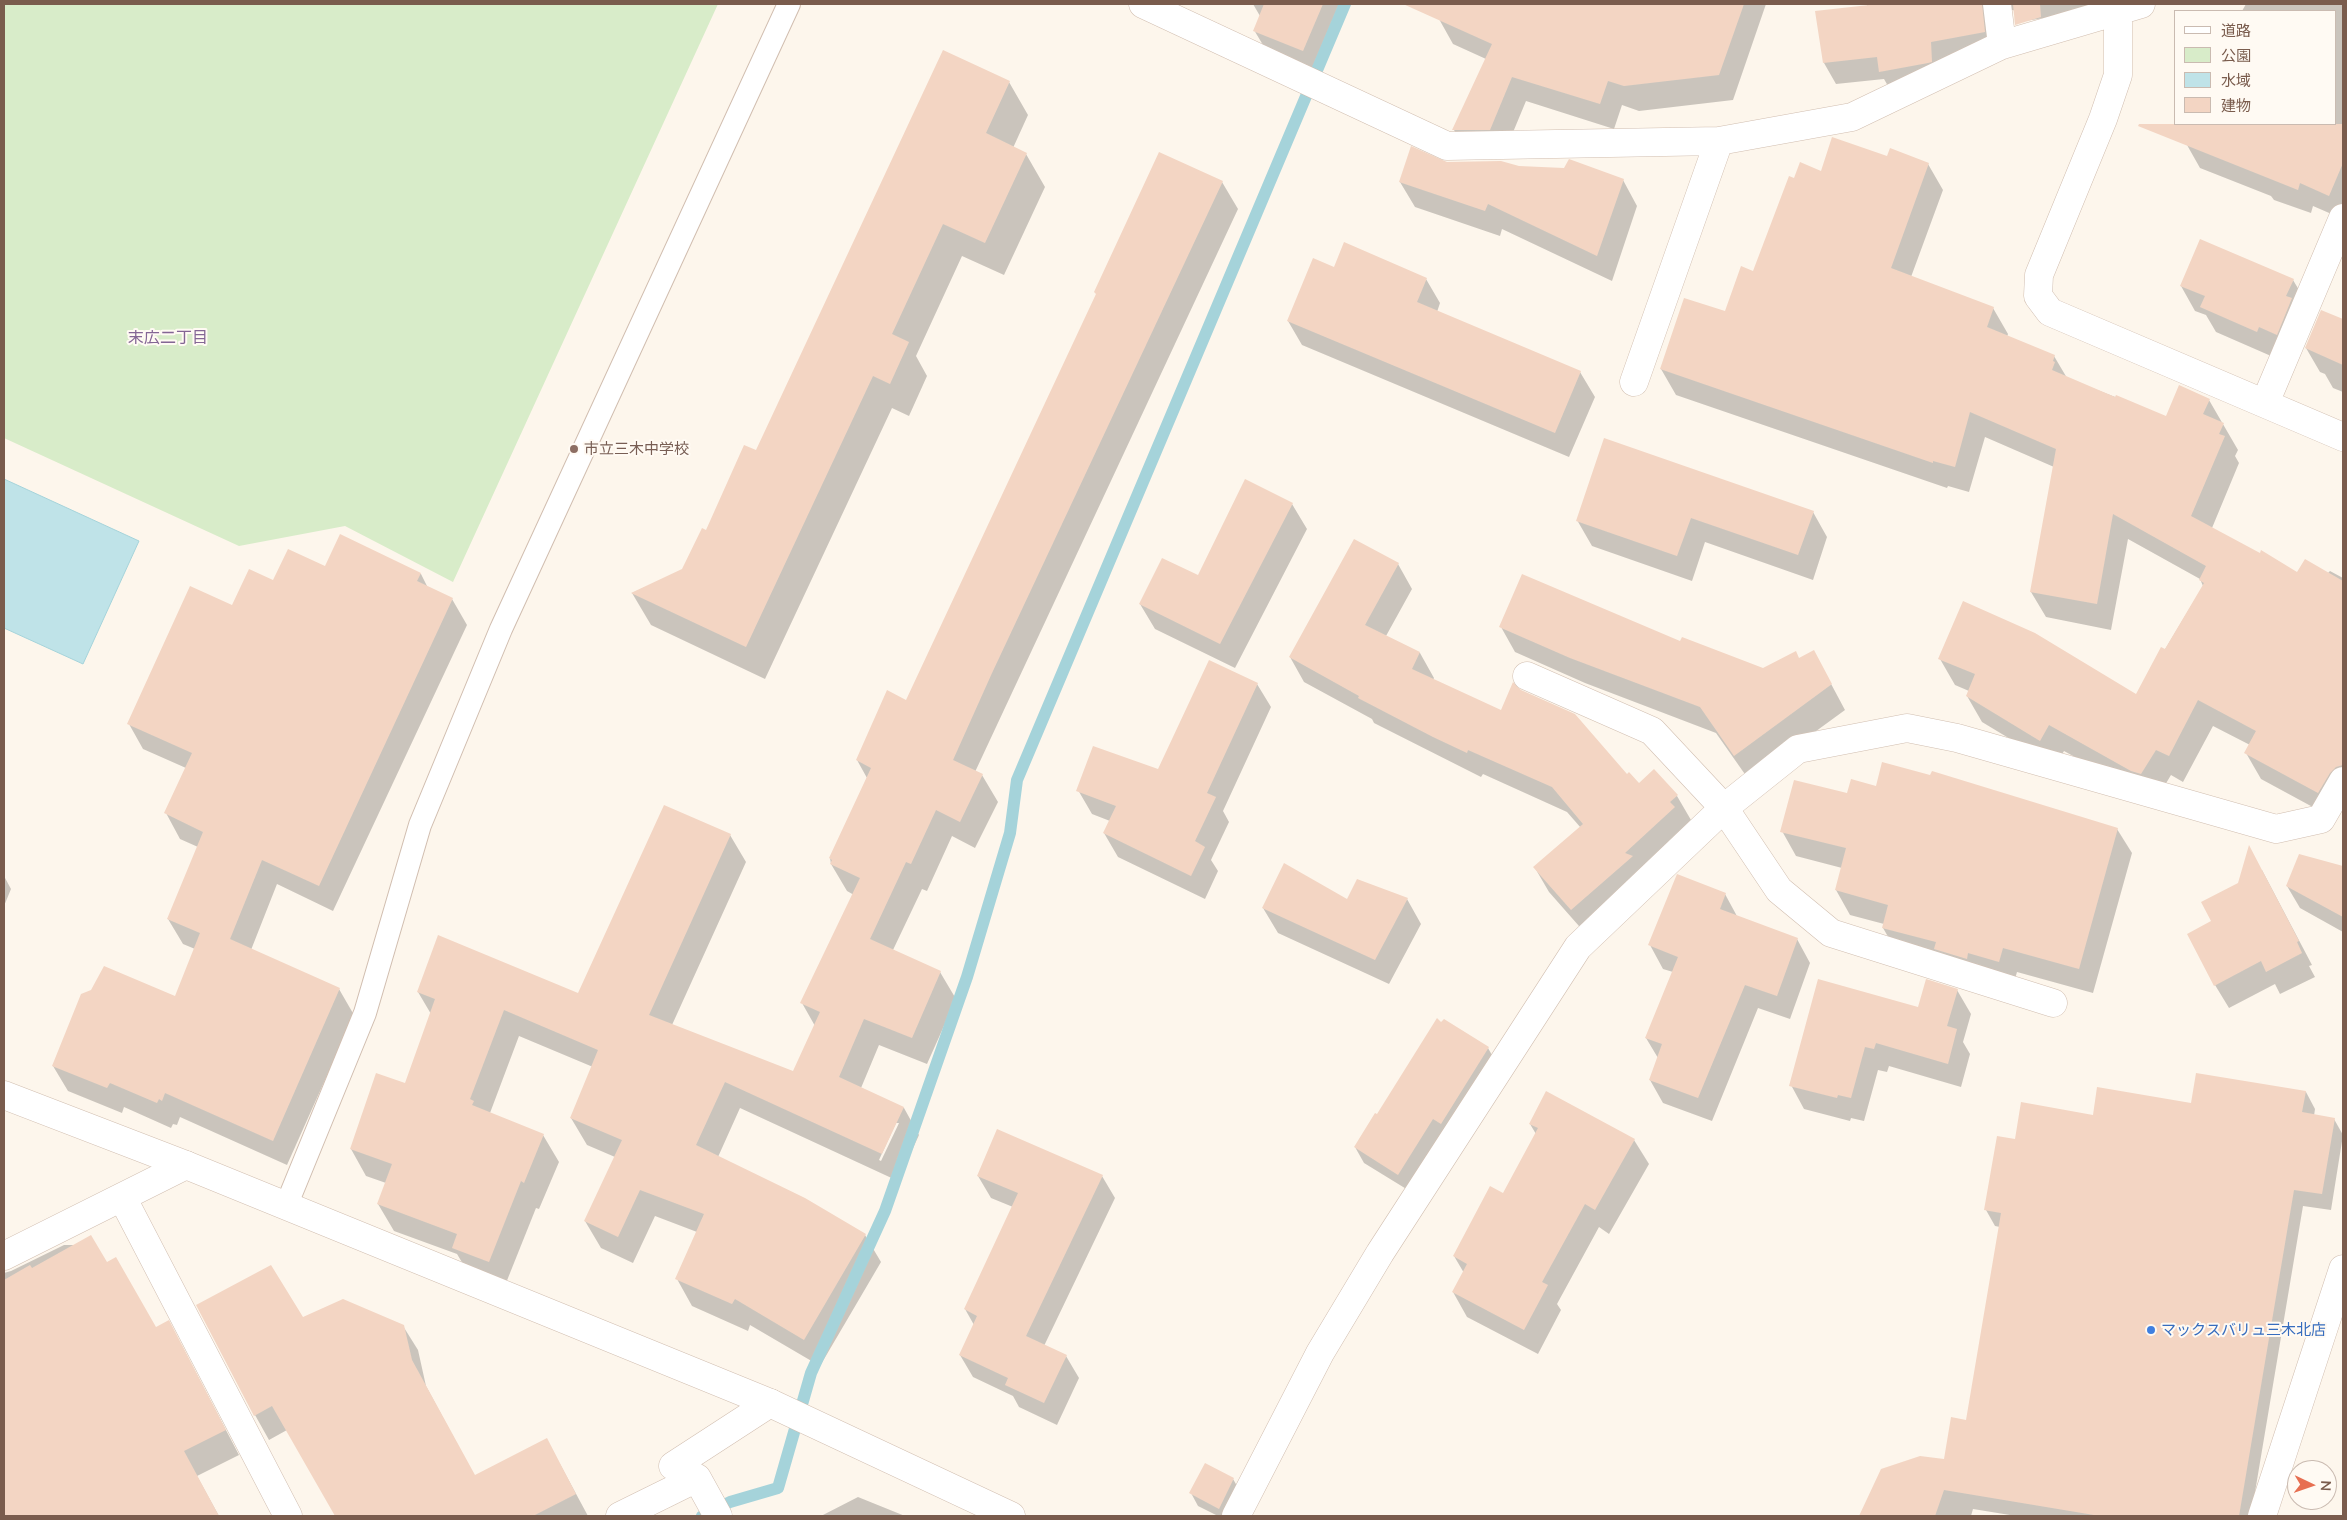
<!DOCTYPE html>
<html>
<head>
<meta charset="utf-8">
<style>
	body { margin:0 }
	#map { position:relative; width:2347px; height:1520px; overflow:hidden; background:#fdf6ec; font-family:Mulish,"Noto Sans JP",sans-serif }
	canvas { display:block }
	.frame { position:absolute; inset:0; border:5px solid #7a5c4d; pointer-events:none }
	.legend { position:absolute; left:2174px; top:10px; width:162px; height:115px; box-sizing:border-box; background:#fffaf3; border:1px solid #cabbb1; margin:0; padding:6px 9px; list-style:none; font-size:15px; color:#7a5c4d }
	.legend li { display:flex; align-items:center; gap:10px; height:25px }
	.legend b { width:25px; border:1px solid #cabbb1 }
	.north { position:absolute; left:2287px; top:1460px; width:50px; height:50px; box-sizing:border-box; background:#fffaf3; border:1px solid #cabbb1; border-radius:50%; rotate:93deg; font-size:14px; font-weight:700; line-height:20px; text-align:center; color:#7a5c4d }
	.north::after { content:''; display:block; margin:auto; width:18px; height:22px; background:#e76f51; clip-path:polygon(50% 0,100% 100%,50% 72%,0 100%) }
</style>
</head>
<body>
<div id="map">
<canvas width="2347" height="1520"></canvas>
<div class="frame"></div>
<ul class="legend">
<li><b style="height:6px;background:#fff"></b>道路</li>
<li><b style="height:14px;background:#d8ecc9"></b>公園</li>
<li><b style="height:14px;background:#bfe3e8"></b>水域</li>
<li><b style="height:14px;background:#f3d5c3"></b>建物</li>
</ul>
<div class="north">N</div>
</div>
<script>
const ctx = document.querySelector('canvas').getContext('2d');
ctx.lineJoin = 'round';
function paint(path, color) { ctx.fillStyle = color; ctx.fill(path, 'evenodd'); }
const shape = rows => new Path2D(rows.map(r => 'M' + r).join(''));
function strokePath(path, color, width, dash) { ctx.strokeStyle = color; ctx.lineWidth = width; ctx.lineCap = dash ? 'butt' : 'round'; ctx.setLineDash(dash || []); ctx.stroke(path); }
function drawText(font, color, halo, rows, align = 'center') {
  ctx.font = font + ' Mulish,"Noto Sans JP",sans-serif'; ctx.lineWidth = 4; ctx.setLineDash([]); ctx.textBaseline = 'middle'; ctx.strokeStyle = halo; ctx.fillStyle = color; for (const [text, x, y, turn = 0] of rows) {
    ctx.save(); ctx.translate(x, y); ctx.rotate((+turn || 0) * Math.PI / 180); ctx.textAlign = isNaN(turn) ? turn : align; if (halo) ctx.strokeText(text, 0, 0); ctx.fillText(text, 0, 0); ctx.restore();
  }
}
const green = shape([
	[4,4,718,4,453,582,345,526,239,546,4,438]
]);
const water = shape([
	[4,479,139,541,83,664,4,628,4,479]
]);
const shadow = shape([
	[1253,4,1347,4,1317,75,1269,55,1254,30,1260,16],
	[1446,4,1766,4,1733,100,1639,111,1622,105,1614,129,1526,101,1504,154,1468,155,1454,130,1486,59,1453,44,1439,19],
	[1867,4,2095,4,2096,10,2025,21,2017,11,2007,9,1996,53,1892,93,1884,79,1836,84,1824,63,1817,12,1867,6],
	[2246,4,2343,4,2343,219,2313,206,2311,213,2274,200,2271,196,2200,168,2187,145,2194,127,2192,124,2336,124,2336,11,2242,11],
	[1009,82,1028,115,1013,148,1026,154,1045,187,1004,275,962,256,916,356,927,376,909,416,892,408,765,679,651,625,632,593,683,570,757,452],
	[1887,158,1928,164,1943,190,1911,277,1993,308,2008,334,2007,337,2054,356,2067,378,2166,417,2209,400,2238,450,2235,456,2239,463,2212,528,2297,574,2328,573,2330,571,2343,578,2343,803,2333,818,2261,779,2246,753,2250,745,2213,726,2183,782,2171,775,2156,800,2147,797,2064,751,2055,766,1982,722,1967,696,1969,691,1955,685,1940,659,2137,696,2203,586,2200,579,2128,539,2111,630,2046,617,2031,592,2054,467,1985,437,1969,492,1948,486,1947,488,1676,395,1661,369,1725,313,1754,273,1794,180],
	[1447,163,1518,167,1623,180,1637,206,1612,281,1502,229,1500,236,1415,207,1400,182],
	[1222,182,1238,209,975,772,982,775,998,802,975,848,952,836,927,891,922,889,893,950,940,972,956,999,927,1064,879,1045,861,1088,904,1108,919,1135,898,1181,740,1108,718,1157,865,1235,881,1262,820,1366,750,1325,748,1331,692,1306,677,1279,697,1232,655,1216,633,1263,601,1248,585,1221,615,1157,587,1145,571,1118,593,1067,519,1036,490,1113,543,1135,559,1162,539,1209,536,1208,504,1288,469,1274,457,1254,394,1231,378,1204,386,1183,366,1176,351,1149,406,1085,431,1014,418,992,579,995,730,835,746,862,672,1025,794,1073,815,1026,802,1003,854,895,847,891,831,864,830,858,867,778,857,760,906,702,1097,295,1095,292],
	[896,1123,899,1123,881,1161,879,1160],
	[1335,269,1426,279,1440,303,1437,312,1580,372,1595,397,1569,457,1302,345,1288,321],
	[2293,280,2308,305,2271,356,2216,332,2206,315,2195,311,2181,286],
	[2322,312,2343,320,2343,392,2333,388,2325,374,2320,372,2306,348],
	[1292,504,1307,529,1235,668,1155,629,1140,604,1199,577],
	[1813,512,1827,537,1813,580,1705,542,1692,581,1592,546,1577,520],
	[341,536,421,574,428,588,452,599,467,625,333,911,277,884,251,950,339,989,354,1015,287,1165,180,1117,177,1125,173,1124,171,1128,124,1107,122,1113,68,1091,53,1066,176,998,195,949,183,944,168,919,198,847,180,839,166,813,186,768,143,749,129,724,232,607,273,582,325,568],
	[1398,564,1412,589,1386,636,1420,653,1434,678,1433,680,1626,776,1639,785,1677,796,1691,820,1685,826,1688,832,1586,934,1549,892,1535,868,1581,828,1567,812,1483,774,1481,777,1374,723,1372,719,1304,682,1290,657],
	[1501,627,1681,642,1763,669,1799,660,1814,652,1845,710,1749,780,1716,733,1585,683,1515,652],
	[1257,684,1271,707,1223,811,1229,822,1211,860,1218,871,1205,899,1118,857,1104,833,1110,821,1092,814,1078,790,1159,771],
	[1876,787,2117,829,2132,853,2093,993,2017,972,2013,986,1897,952,1883,928,1884,924,1850,915,1836,890,1842,868,1796,856,1782,831,1848,795],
	[2300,855,2343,868,2343,932,2300,908,2287,886],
	[2262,870,2312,965,2309,966,2315,977,2280,994,2275,984,2229,1008,2215,985,2213,922],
	[4,876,11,889,4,906],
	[1725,894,1738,918,1797,939,1810,963,1790,1019,1758,1008,1712,1121,1663,1103,1650,1080,1658,1058,1646,1038,1673,972,1663,969,1650,945],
	[1407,899,1421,924,1389,984,1278,933,1263,908,1347,900],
	[1957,990,1971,1014,1963,1042,1970,1054,1961,1087,1889,1066,1887,1072,1878,1070,1864,1121,1851,1118,1850,1121,1804,1109,1791,1085,1919,1009],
	[1488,1048,1497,1064,1408,1190,1364,1163,1355,1147,1378,1116],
	[2306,1092,2315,1109,2314,1116,2334,1119,2343,1135,2331,1210,2303,1206,2251,1516,2016,1516,1973,1509,1971,1516,1860,1516,1882,1470,1945,1460,1967,1421,2000,1227,1995,1226,1986,1210,2016,1140,2094,1116],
	[1530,1124,1634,1140,1649,1164,1609,1234,1599,1227,1557,1304,1561,1310,1538,1354,1467,1317,1453,1292,1464,1273,1454,1256,1504,1195,1536,1134],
	[978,1176,1102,1176,1115,1198,1044,1346,1066,1356,1079,1378,1057,1425,1019,1407,1013,1396,973,1377,960,1355,974,1325,965,1309,1013,1207,991,1198],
	[64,1245,75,1245,106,1264,156,1329,182,1346,239,1455,197,1476,219,1516,4,1516,4,1417,41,1397,30,1369,4,1322,20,1313,4,1283,4,1273,11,1271],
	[302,1319,403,1326,418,1350,426,1386,475,1477,560,1464,588,1516,336,1516,287,1430,269,1440,255,1415],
	[1233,1479,1240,1491,1228,1516,1218,1516,1198,1506,1191,1493],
	[858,1497,905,1516,821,1516]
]);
const stream = shape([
	[702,1516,730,1502,778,1488,811,1373,885,1211,967,977,1010,833,1017,780,1345,4]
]);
const building = shape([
	[1264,4,1323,4,1303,51,1253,31],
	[1403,4,1744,4,1719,75,1624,86,1608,81,1600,104,1512,77,1490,130,1452,130,1492,44],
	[1878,4,1982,4,1985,32,1931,42,1932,62,1928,63,1879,72,1877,57,1823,63,1815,11],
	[2013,4,2040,4,2041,17,2015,25],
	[943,50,1010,81,986,133,1027,153,985,243,943,224,892,334,909,342,890,384,873,376,746,647,631,593,682,569,702,528,706,530,744,445,756,450],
	[2139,124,2343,124,2343,163,2329,196,2300,183,2298,190,2138,126],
	[1832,137,1887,156,1890,148,1929,163,1891,268,1994,307,1987,327,2055,355,2053,361,2055,362,2052,370,2115,397,2116,395,2166,416,2179,385,2210,399,2203,414,2224,423,2219,434,2225,436,2191,516,2260,553,2261,550,2297,572,2305,559,2343,581,2343,765,2336,767,2330,773,2318,793,2244,753,2256,731,2198,700,2169,756,2156,750,2141,774,2131,771,2049,725,2040,741,1966,696,1975,674,1938,659,1963,601,2035,633,2136,694,2161,647,2165,649,2204,583,2199,580,2206,566,2113,514,2097,604,2030,592,2056,449,1970,412,1955,467,1933,461,1933,463,1660,369,1684,298,1725,311,1741,266,1753,271,1789,176,1794,178,1800,162,1821,171],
	[1411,146,1447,162,1501,161,1519,166,1564,168,1569,159,1624,179,1597,256,1488,204,1485,211,1399,182],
	[1159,152,1223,181,992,673,953,760,983,774,960,822,936,810,911,864,906,862,870,939,941,971,912,1038,864,1019,839,1077,904,1107,882,1154,725,1082,696,1145,805,1198,866,1234,804,1340,735,1299,732,1304,675,1279,704,1214,640,1190,618,1237,584,1221,622,1140,570,1118,598,1050,504,1010,470,1099,474,1101,472,1105,544,1134,524,1183,521,1181,489,1262,452,1248,457,1234,377,1204,392,1164,350,1149,376,1073,405,1083,435,999,417,992,438,935,578,993,664,805,731,834,649,1015,793,1071,820,1012,800,1003,860,878,830,864,832,860,829,858,871,768,856,760,887,690,906,700,1096,294,1094,292],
	[2200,239,2294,279,2286,296,2292,298,2277,335,2259,327,2257,332,2200,307,2205,296,2180,286],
	[1344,242,1427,278,1417,302,1581,371,1555,433,1287,321,1313,258,1334,267],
	[2321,310,2343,319,2343,365,2305,348],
	[1604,438,1814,511,1798,555,1691,518,1677,556,1576,521],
	[1245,479,1293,503,1220,644,1139,604,1162,558,1198,575],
	[340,534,421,573,417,581,453,598,319,886,262,860,230,939,340,988,273,1141,165,1093,162,1101,159,1099,157,1103,110,1083,107,1088,52,1066,81,994,91,990,104,966,175,996,200,933,167,919,203,832,164,813,192,753,127,724,190,586,232,605,249,569,273,580,288,549,325,566],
	[1354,539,1399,563,1365,625,1420,652,1412,669,1501,710,1513,682,1521,690,1575,714,1627,774,1629,772,1639,783,1654,769,1678,795,1670,802,1675,807,1625,853,1633,856,1571,910,1533,867,1583,824,1552,787,1468,750,1467,753,1433,737,1358,698,1359,696,1289,657],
	[1522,574,1680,641,1682,637,1763,668,1796,651,1799,658,1814,650,1832,684,1734,756,1700,707,1570,658,1499,627],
	[1209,660,1258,683,1207,793,1216,797,1195,841,1205,847,1191,876,1103,833,1116,806,1076,791,1093,746,1158,769],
	[1882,762,1930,775,1932,771,2118,828,2079,969,2003,948,1999,962,1968,953,1967,959,1934,949,1936,942,1882,928,1888,905,1835,890,1846,848,1780,832,1794,780,1847,793,1851,779,1876,786],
	[2249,845,2299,941,2297,942,2302,953,2266,972,2261,961,2214,986,2187,934,2211,921,2201,902,2238,883],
	[2299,854,2343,866,2343,917,2286,886],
	[1284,863,1347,899,1357,879,1408,898,1375,960,1262,908],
	[1677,874,1726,893,1720,909,1798,938,1777,996,1745,985,1698,1098,1649,1080,1662,1044,1645,1038,1678,957,1648,945],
	[1818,979,1918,1007,1926,979,1958,989,1947,1026,1957,1029,1948,1064,1876,1043,1874,1049,1865,1047,1851,1098,1838,1095,1837,1098,1789,1086],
	[1437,1018,1441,1022,1444,1019,1489,1047,1441,1124,1433,1119,1398,1175,1354,1147,1375,1113,1377,1114],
	[2196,1073,2306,1091,2302,1112,2335,1118,2322,1194,2294,1190,2239,1516,2100,1516,1944,1490,1935,1516,1859,1516,1881,1469,1920,1456,1944,1459,1951,1417,1966,1420,2001,1213,1984,1210,1997,1136,2015,1139,2021,1102,2093,1115,2097,1087,2191,1103],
	[1546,1091,1635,1139,1595,1210,1585,1204,1542,1282,1548,1285,1524,1330,1452,1292,1467,1264,1453,1256,1490,1186,1503,1193,1538,1128,1529,1124],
	[997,1129,1103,1175,1026,1336,1067,1355,1044,1403,1005,1385,1008,1378,959,1355,977,1316,964,1309,1018,1193,977,1176],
	[91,1235,107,1262,116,1257,156,1327,169,1320,226,1430,184,1451,219,1516,4,1516,4,1280,30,1265,32,1268],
	[271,1265,303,1317,343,1299,404,1325,412,1360,475,1475,547,1438,576,1494,533,1516,335,1516,272,1406,254,1416,196,1305],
	[1205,1463,1234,1478,1219,1509,1189,1493]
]);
const service = shape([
	[286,1206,365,1013,420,825,501,629,789,4]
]);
const minor = shape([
	[1143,4,1447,146,1719,141,1852,117,2002,45,2141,4],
	[1997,4,2002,45],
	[2118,11,2118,75,2103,119,2039,275,2038,296,2050,312,2343,437],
	[1634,382,1719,141],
	[2265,403,2343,218],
	[1527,676,1652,731,1724,808,1779,890,1831,933,2053,1003],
	[122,1197,288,1516],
	[4,1256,186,1165],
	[620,1516,697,1478],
	[718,1516,697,1478,673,1466,770,1403],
	[1236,1516,1320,1353,1380,1253,1578,947,1724,808,1798,749,1907,728,1957,738,2276,829,2321,819,2343,781],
	[2262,1516,2343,1269]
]);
const tertiary = shape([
	[4,1095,186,1165,770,1403,1011,1516]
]);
const markers = [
	[574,449,5,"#8d6e63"],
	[2151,1330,5,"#3f7fe0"]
];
const educationNames = [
	["市立三木中学校",584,449]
];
const shopNames = [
	["マックスバリュ三木北店",2161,1330]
];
const neighbourhoodNames = [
	["末広二丁目",168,338]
];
paint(green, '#d8ecc9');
paint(water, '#bfe3e8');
strokePath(water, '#a5d3da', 1);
paint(shadow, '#0003');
strokePath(stream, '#a5d3da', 12);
paint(building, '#f3d5c3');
strokePath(service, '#d1beb0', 24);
strokePath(minor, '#d1beb0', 29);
strokePath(tertiary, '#d1beb0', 29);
strokePath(service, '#fff', 22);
strokePath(minor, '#fff', 28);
strokePath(tertiary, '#fff', 28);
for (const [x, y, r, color] of markers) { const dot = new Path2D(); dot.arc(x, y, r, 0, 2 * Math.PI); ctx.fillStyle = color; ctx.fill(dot); strokePath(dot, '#fffaf3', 2); }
drawText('15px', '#785e54', '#fffaf3', educationNames, 'left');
drawText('15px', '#366cbe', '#fffaf3', shopNames, 'left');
drawText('16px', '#846695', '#fffaf3', neighbourhoodNames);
</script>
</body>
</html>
